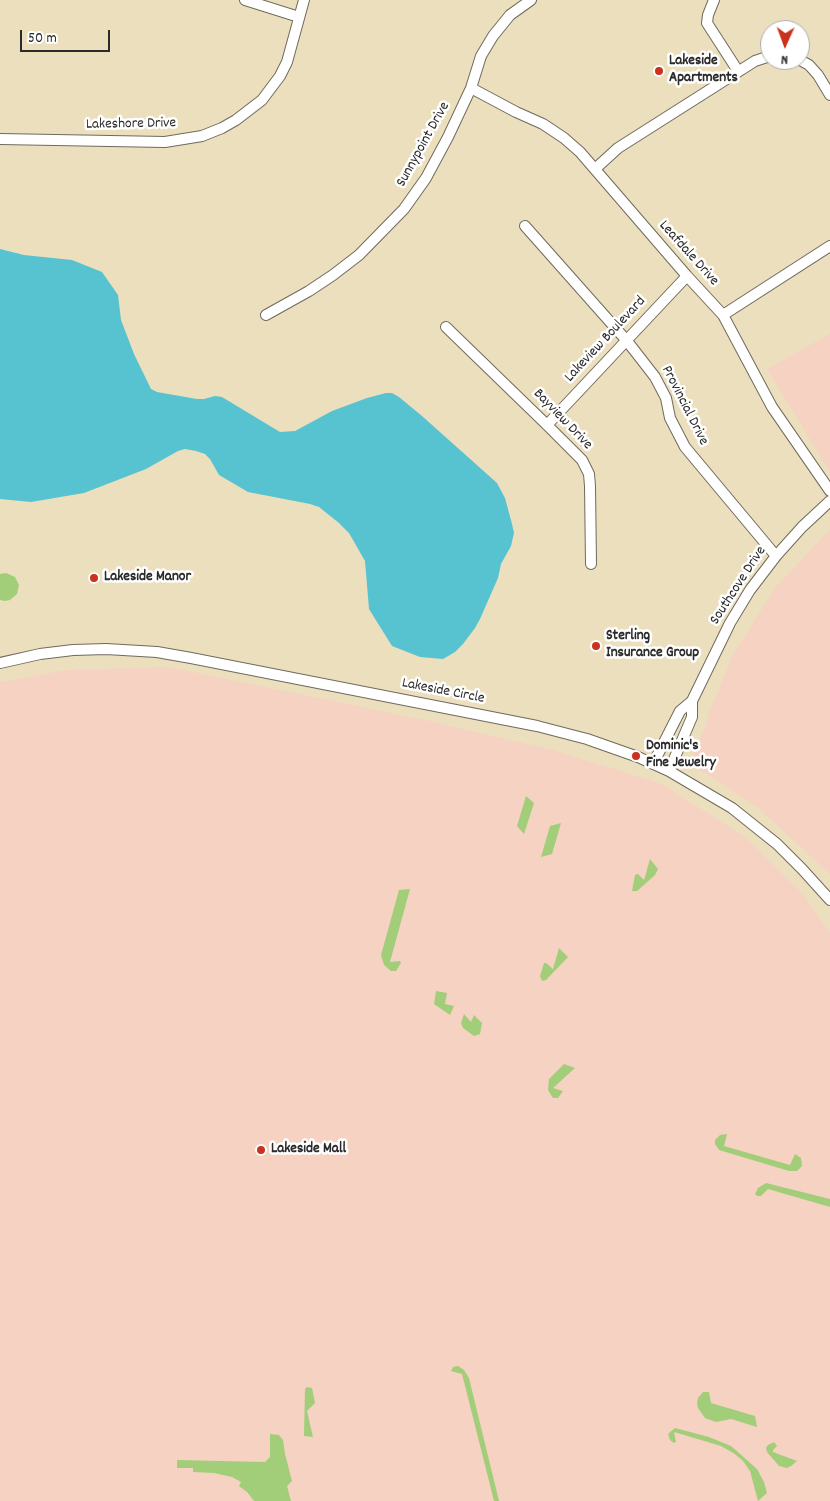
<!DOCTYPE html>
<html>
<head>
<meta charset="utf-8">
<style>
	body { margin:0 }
	#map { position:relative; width:830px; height:1501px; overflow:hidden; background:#ecdfbe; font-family:Dekko,sans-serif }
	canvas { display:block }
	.north { position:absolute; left:760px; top:20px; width:50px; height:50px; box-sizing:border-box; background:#fff; border:1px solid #aaa; border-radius:50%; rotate:182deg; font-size:14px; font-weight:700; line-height:20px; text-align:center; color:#2b2b2b }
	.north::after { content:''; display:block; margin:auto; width:18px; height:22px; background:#c8321e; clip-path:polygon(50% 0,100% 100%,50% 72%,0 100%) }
	.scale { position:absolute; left:20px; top:30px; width:90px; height:22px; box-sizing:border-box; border:2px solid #2b2b2b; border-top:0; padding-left:6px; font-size:15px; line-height:18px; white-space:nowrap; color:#2b2b2b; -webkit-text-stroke:4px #fff; paint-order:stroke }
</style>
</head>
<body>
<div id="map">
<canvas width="830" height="1501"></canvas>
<div class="north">N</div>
<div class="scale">50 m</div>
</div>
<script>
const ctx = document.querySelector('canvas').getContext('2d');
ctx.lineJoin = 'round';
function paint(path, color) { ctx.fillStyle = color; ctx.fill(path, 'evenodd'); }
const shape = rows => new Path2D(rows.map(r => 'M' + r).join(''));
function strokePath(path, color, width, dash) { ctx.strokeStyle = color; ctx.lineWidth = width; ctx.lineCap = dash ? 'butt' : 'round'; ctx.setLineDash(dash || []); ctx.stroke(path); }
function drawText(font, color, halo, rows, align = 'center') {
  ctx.font = font + ' Dekko,sans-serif'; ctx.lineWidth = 5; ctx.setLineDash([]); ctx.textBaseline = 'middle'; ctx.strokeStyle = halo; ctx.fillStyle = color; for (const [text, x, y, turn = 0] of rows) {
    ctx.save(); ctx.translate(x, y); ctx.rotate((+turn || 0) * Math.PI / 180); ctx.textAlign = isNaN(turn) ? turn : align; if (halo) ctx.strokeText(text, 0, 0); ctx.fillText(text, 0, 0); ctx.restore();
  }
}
const built = shape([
	[830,334,830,472,767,369],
	[830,530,830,874,758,808,690,763,705,727,709,712,734,653,777,585],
	[169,667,425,720,553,750,662,784,745,837,804,895,830,933,830,1501,0,1501,0,682,67,670]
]);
const green = shape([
	[6,573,15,577,19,585,17,594,10,600,5,601,0,600,0,574],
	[526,796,534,803,524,834,517,826],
	[561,823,552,854,541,857,550,826],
	[650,859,658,869,655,875,637,891,632,891,635,875,638,874,644,880],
	[410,889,390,962,400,961,401,963,396,971,391,971,384,965,381,955,399,890],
	[559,948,568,957,546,980,542,981,540,976,544,963,546,963,553,969],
	[436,991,447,993,445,1004,454,1006,450,1015,434,1004],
	[464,1014,471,1022,474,1015,482,1023,480,1034,474,1036,463,1028,461,1023],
	[564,1064,575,1068,553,1088,563,1091,558,1098,553,1098,548,1090,549,1079],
	[727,1134,724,1146,790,1165,795,1154,801,1158,802,1166,797,1171,789,1171,719,1150,715,1144,715,1140,720,1135],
	[766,1183,830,1199,830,1207,768,1189,761,1196,757,1196,755,1194,758,1188],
	[458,1366,464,1370,469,1378,499,1501,494,1501,462,1374,451,1371,453,1367],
	[307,1387,312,1388,315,1403,307,1411,313,1437,304,1436,305,1389],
	[703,1392,709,1392,711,1403,755,1416,757,1427,731,1419,716,1422,705,1418,698,1408,697,1403,698,1398],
	[675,1428,709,1437,731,1446,757,1469,764,1482,767,1493,758,1501,750,1471,743,1461,735,1454,721,1446,674,1432,676,1442,674,1443,670,1440,668,1434],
	[270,1434,279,1435,283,1440,285,1454,292,1481,287,1486,291,1501,254,1501,247,1492,239,1486,241,1482,232,1477,214,1473,193,1472,193,1468,177,1468,177,1460,265,1462,270,1457],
	[774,1442,777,1446,773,1450,773,1452,797,1461,791,1466,787,1468,779,1466,767,1452,766,1448,768,1445]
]);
const water = shape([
	[0,249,24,255,72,260,102,272,118,295,121,320,134,354,151,389,157,392,197,399,204,399,215,396,222,397,280,432,295,431,332,411,367,398,386,393,392,393,399,397,422,416,497,483,505,498,512,524,514,533,511,546,501,564,498,578,480,619,475,628,463,644,455,652,443,659,420,657,392,646,369,609,365,561,349,533,339,523,319,507,310,504,248,492,219,475,210,459,205,454,196,451,185,449,178,451,146,469,84,493,31,502,0,499]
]);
const street = shape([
	[245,0,299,17],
	[714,0,708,15,707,23,738,71],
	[800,60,809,65,818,75,830,95],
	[471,88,516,112,543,124,564,138,580,152,687,276,723,315,772,407,830,491],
	[0,139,165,142,202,136,222,128,236,120,262,100,280,76,287,62,304,0],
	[595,169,618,148,755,61,770,56],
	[525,226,627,341,655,377,666,398,670,418,685,447,776,556],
	[266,315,309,291,333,275,359,255,404,209,426,178,448,137,471,88,481,56,493,36,510,15,531,0],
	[723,315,830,246],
	[446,327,547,425,582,460,589,474,590,486,591,564],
	[547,425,687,276],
	[0,663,40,654,73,650,106,649,157,652,191,658,537,726,587,739,638,757,669,771,732,808,777,844,802,869,830,900],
	[653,764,680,711,692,701],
	[669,771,692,717,692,701,730,623,750,590,776,556,802,527,830,501]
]);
const markers = [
	[659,71,5,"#c8321e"],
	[94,578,5,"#c8321e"],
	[596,646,5,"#c8321e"],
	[636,756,5,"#c8321e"],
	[261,1150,5,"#c8321e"]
];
const poiNames = [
	["Lakeside",669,62],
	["Apartments",669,79],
	["Lakeside Manor",104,578],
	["Sterling",606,637],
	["Insurance Group",606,654],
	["Dominic's",646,747],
	["Fine Jewelry",646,764],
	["Lakeside Mall",271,1150]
];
const streetNames = [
	["Lakeshore Drive",131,125,-1],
	["Sunnypoint Drive",424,145,-61],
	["Leafdale Drive",688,254,48],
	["Lakeview Boulevard",606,340,-47],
	["Provincial Drive",684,406,63],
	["Bayview Drive",562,420,46],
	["Southcove Drive",739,586,-57],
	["Lakeside Circle",443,692,11]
];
paint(built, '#f5d2c2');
paint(green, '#a2ce7a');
paint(water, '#57c3d0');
strokePath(street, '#6f6a5e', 12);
strokePath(street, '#fff', 10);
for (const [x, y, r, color] of markers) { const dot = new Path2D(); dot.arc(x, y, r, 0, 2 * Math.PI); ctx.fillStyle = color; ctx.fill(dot); strokePath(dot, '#fff', 2); }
drawText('bold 15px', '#2b2b2b', '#fff', poiNames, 'left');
drawText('15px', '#2b2b2b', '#fff', streetNames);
</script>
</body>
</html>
